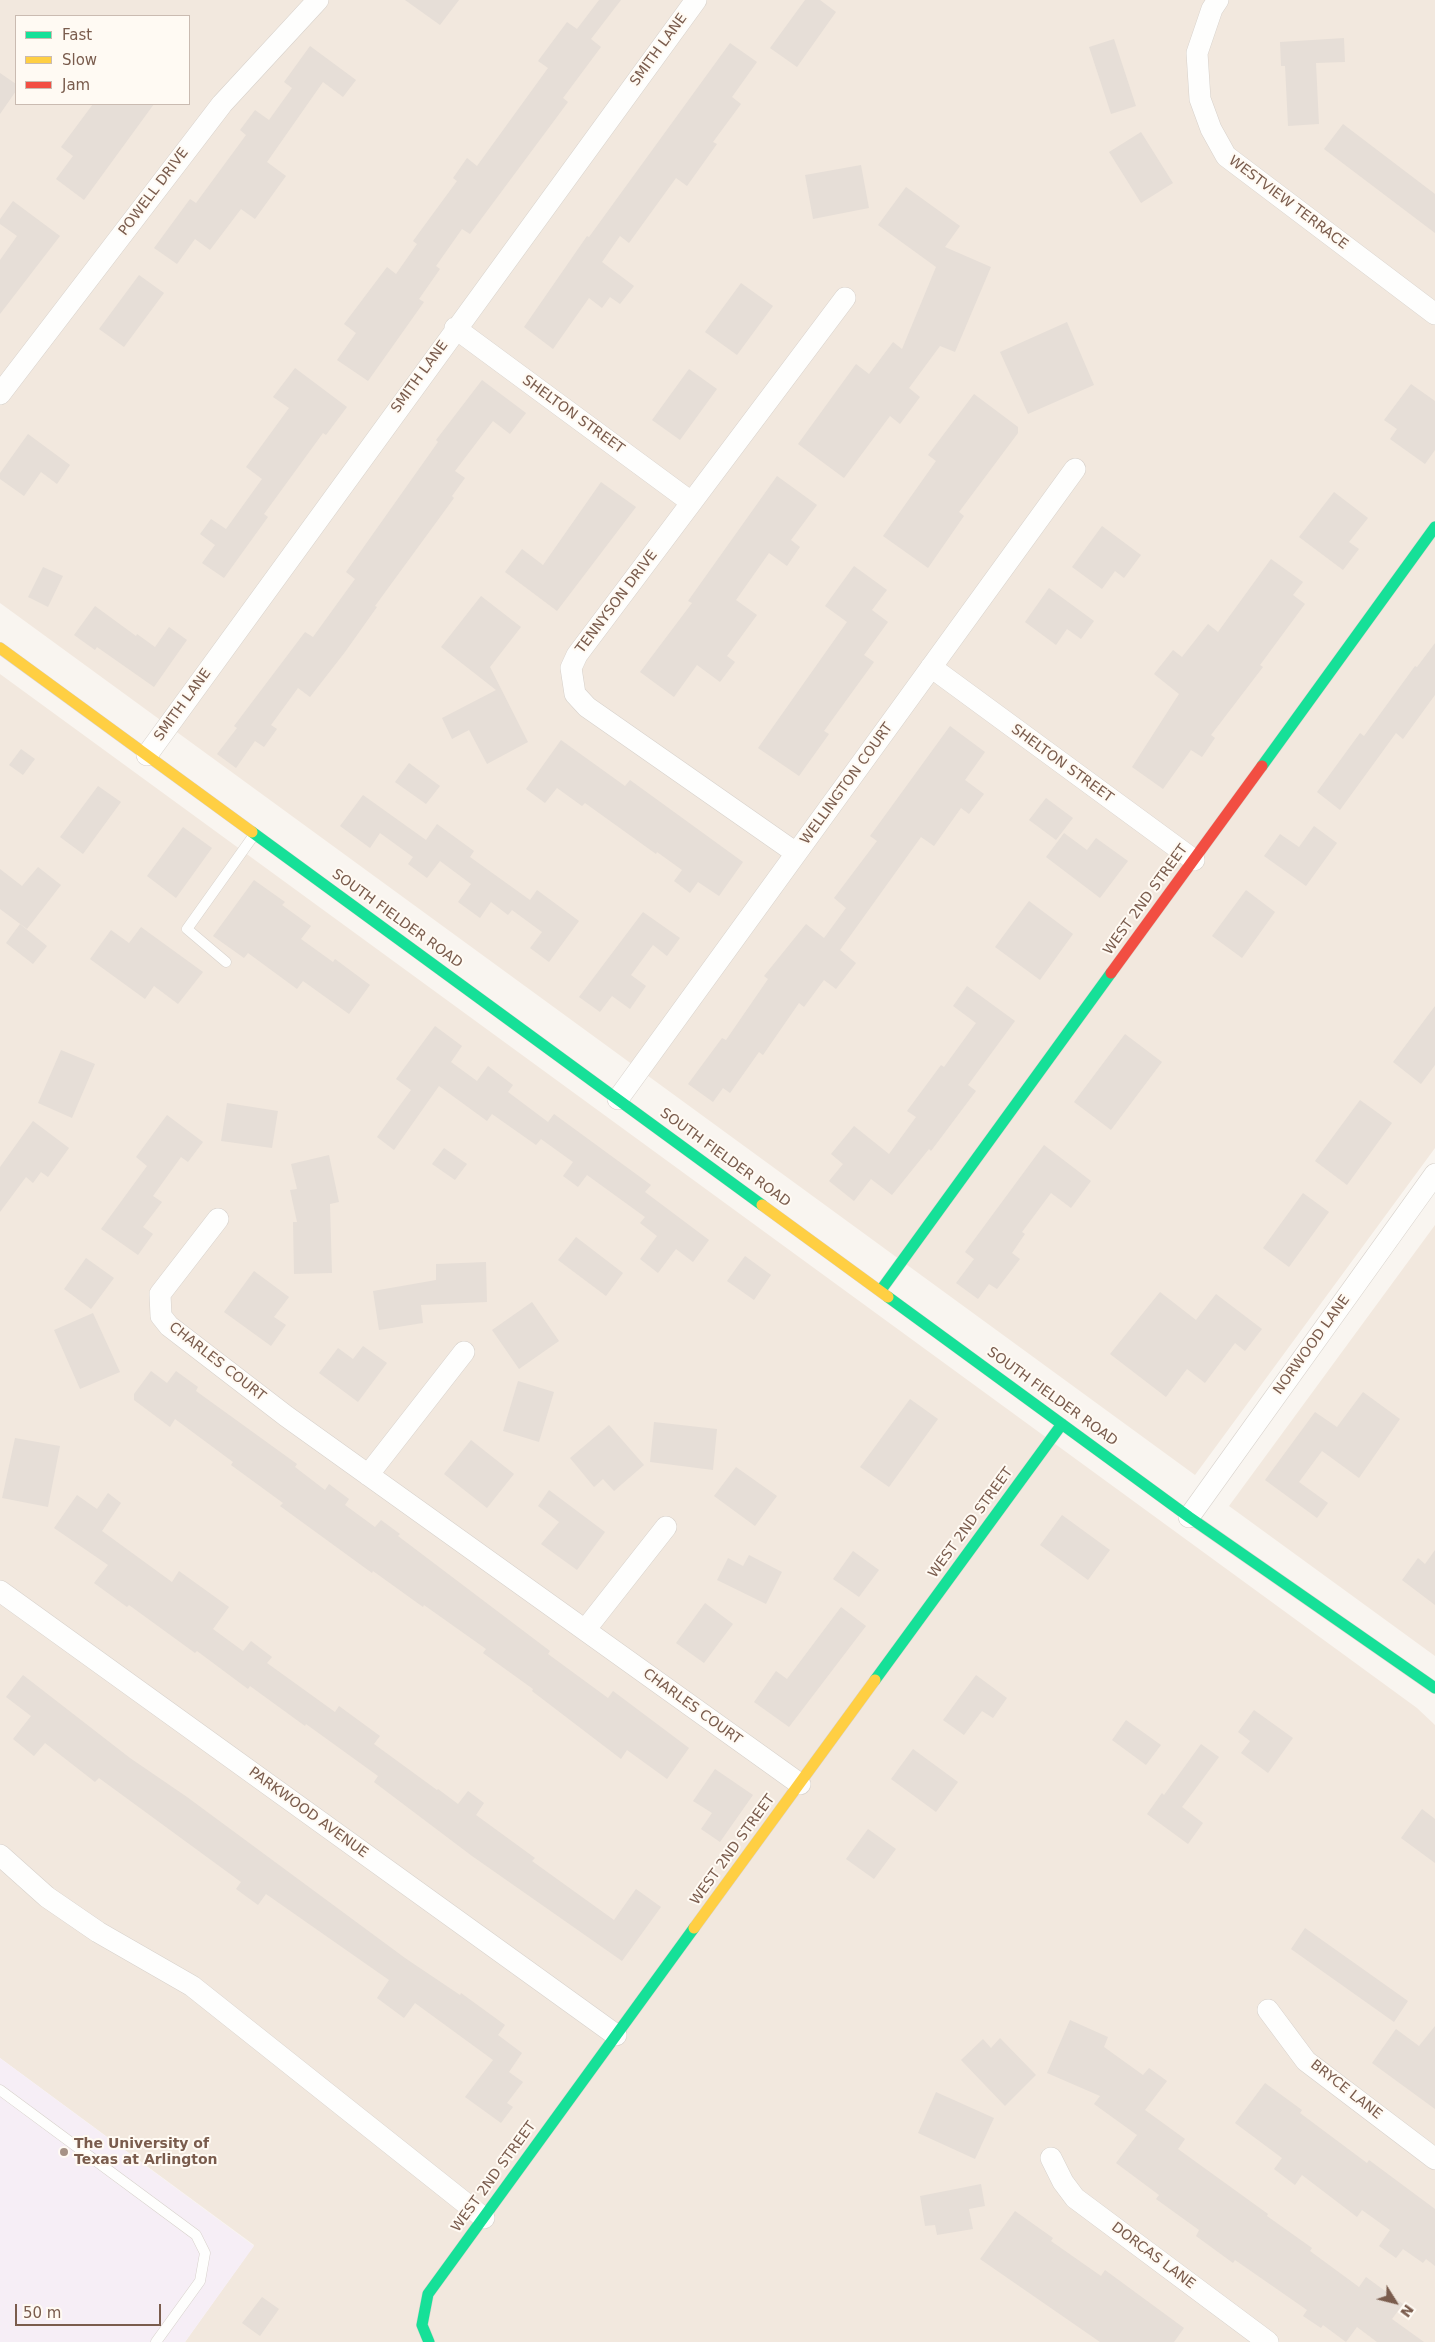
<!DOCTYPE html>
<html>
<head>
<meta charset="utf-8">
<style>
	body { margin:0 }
	#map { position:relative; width:1435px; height:2342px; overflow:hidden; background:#f9f5f0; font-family:"DejaVu Sans",sans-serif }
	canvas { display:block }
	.legend { position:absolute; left:15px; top:15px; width:175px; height:90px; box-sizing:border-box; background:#fffaf3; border:1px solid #cabbb1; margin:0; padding:6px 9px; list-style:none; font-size:15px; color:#7a5c4d }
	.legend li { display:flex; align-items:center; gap:10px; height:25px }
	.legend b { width:25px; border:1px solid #cabbb1 }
	.north { position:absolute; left:1370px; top:2277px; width:50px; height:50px; -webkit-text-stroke:4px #fffaf3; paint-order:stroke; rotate:126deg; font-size:14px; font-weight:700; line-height:20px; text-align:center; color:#7a5c4d }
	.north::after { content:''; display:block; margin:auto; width:18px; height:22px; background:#7a5c4d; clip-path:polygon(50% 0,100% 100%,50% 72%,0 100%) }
	.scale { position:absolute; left:15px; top:2304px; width:146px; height:22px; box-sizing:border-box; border:2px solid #7a5c4d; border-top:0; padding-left:6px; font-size:15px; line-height:18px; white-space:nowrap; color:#7a5c4d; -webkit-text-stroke:4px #fffaf3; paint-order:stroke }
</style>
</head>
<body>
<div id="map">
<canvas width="1435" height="2342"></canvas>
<ul class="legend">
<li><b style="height:6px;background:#16e098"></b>Fast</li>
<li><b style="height:6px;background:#ffcf43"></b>Slow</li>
<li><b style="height:6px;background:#f24e42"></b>Jam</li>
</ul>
<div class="north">N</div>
<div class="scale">50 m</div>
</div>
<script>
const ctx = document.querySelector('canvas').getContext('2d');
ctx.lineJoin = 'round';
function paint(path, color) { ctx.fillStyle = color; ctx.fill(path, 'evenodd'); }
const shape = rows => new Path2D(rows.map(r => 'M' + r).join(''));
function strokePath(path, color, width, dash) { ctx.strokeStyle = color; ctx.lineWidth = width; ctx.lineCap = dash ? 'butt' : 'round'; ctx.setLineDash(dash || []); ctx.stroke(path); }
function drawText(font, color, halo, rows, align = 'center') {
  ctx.font = font + ' "DejaVu Sans",sans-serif'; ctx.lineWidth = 4; ctx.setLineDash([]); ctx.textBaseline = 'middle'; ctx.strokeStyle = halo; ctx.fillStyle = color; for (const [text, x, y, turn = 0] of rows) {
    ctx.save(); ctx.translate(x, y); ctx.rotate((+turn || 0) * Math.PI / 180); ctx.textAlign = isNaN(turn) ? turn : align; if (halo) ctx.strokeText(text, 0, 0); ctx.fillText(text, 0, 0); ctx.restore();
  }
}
const residential = shape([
	[0,0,1435,0,1435,1148,1195,1475,0,603],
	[16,16,189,16,189,104,16,104],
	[0,674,1417,1708,1435,1725,1435,2342,185,2342,254,2245,0,2058],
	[1435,1225,1435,1656,1229,1506]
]);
const education = shape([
	[0,2058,254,2246,185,2342,0,2342]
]);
const building = shape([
	[405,0,459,0,440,25],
	[599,0,621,0,591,39,601,47,563,98,568,102,470,234,462,229,436,266,440,269,419,299,424,302,368,381,337,360,356,333,344,324,387,267,396,274,417,244,413,241,457,181,453,178,467,158,477,166,548,68,538,61,567,22,577,29],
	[805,0,820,0,836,12,797,67,770,48],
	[1344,38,1345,62,1316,63,1319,124,1288,126,1285,66,1281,66,1280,42],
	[1114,39,1136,106,1111,114,1089,47],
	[730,43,757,62,732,97,741,104,713,142,717,144,687,186,676,178,629,243,620,236,602,262,634,286,620,304,610,297,602,308,589,298,553,349,524,327,587,236,589,237],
	[310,46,356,80,343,97,323,82,267,162,286,176,255,219,241,209,210,250,195,239,177,264,154,248,190,199,196,203,246,135,240,130,255,110,269,120,292,88,284,82],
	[0,73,16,84,16,91,0,114],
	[93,104,154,104,84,200,56,179,73,156,61,147],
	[1343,124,1435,194,1435,233,1324,149],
	[1141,132,1173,183,1141,203,1109,152],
	[861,165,869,208,813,219,805,175],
	[906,187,960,226,945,247,991,267,955,352,940,346,909,388,920,397,900,424,890,416,844,478,798,444,856,364,869,374,893,342,902,349,936,267,878,225],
	[13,201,60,236,0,314,0,260,17,236,0,224,0,219],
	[139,275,164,293,124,347,99,329],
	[741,283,773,306,737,355,705,332],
	[1067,322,1094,385,1028,414,1000,352],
	[295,368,347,407,326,435,323,433,264,514,268,517,224,578,202,563,215,545,200,534,211,519,226,529,262,479,246,467,289,408,273,397],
	[689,369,717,389,680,440,652,420],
	[482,380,526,413,510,434,493,421,455,471,465,478,452,496,454,498,375,606,377,607,345,652,310,697,298,688,271,725,277,729,264,747,255,741,236,768,217,754,237,728,234,726,305,632,313,637,355,579,346,572,438,442,436,440],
	[1411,384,1435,401,1435,450,1425,464,1390,439,1397,429,1384,420],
	[974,394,1018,427,1018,433,959,512,964,516,928,568,883,536,936,461,928,455],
	[28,434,70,465,57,484,41,472,24,496,0,479,0,473],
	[777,476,817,505,791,540,800,547,787,566,769,553,736,600,757,615,727,656,735,662,720,682,697,665,674,697,640,672,692,603,688,601],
	[601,482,636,507,557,611,505,572,522,549,543,565],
	[1334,492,1368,518,1349,542,1359,549,1343,570,1299,537],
	[1102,526,1141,555,1124,578,1115,571,1102,589,1072,567],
	[1271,559,1303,582,1293,595,1305,604,1260,665,1263,667,1211,735,1215,738,1202,757,1191,750,1163,789,1132,767,1179,694,1154,674,1173,650,1182,657,1208,624,1218,632],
	[854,566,887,590,872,610,888,622,864,655,874,662,824,731,829,734,799,776,758,748,847,622,825,606],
	[43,567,63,576,48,607,28,597],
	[1049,588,1094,621,1081,639,1067,629,1056,645,1025,622],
	[481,596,521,627,490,667,528,742,487,764,469,730,452,739,442,718,496,690,441,647],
	[95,606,136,636,137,634,155,647,169,627,187,640,154,687,97,647,95,650,74,635],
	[1435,643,1435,695,1403,739,1396,733,1340,810,1317,792,1360,733,1364,736,1415,666,1417,667],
	[950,726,985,752,965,780,984,794,969,814,961,808,934,846,921,837,840,950,856,963,836,989,824,980,804,1007,799,1003,763,1055,759,1052,730,1093,723,1088,713,1102,688,1084,722,1038,726,1040,768,979,764,976,806,924,824,938,846,908,834,898,877,841,870,836],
	[561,740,625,786,630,780,743,862,719,896,698,882,690,893,674,881,682,870,657,852,656,854,585,803,582,806,557,788,545,803,526,789],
	[21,749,35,759,23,775,9,765],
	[409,763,440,786,426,804,395,782],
	[98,786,121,802,83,854,60,837],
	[363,795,426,840,437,824,474,851,470,857,530,900,537,890,579,921,549,962,530,948,542,932,512,910,508,915,491,902,480,918,458,902,471,884,440,861,427,878,408,864,413,857,380,833,370,848,340,826],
	[1046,798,1073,818,1056,840,1029,820],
	[1314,826,1337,843,1306,886,1264,856,1280,834,1299,847],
	[183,827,212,848,176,898,147,876],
	[1064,833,1087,850,1096,838,1128,861,1100,898,1046,857],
	[38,867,61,885,27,929,0,909,0,869,22,886],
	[254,880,285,902,282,905,311,926,301,939,333,962,335,959,370,985,349,1014,303,981,297,989,248,953,244,958,213,936],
	[1246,890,1275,912,1242,958,1212,936],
	[1029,901,1073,934,1040,980,995,947],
	[643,912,680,938,667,956,653,945,631,975,646,986,630,1009,612,996,600,1012,579,997],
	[20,924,47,946,33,964,6,943],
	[141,927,203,972,178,1004,154,986,145,999,90,959,111,930,129,943],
	[967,986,1015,1021,968,1085,976,1091,931,1151,929,1149,892,1195,871,1179,854,1201,829,1181,843,1164,831,1154,854,1126,889,1154,916,1117,907,1111,941,1065,944,1067,976,1023,953,1006],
	[1435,1006,1435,1065,1421,1084,1393,1062],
	[435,1026,462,1046,451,1062,477,1081,488,1066,513,1085,508,1092,548,1122,554,1114,651,1185,645,1192,709,1240,693,1262,676,1249,658,1273,640,1259,657,1236,640,1223,645,1217,587,1175,578,1187,563,1176,573,1162,541,1139,536,1145,492,1114,487,1121,439,1086,394,1150,377,1137,411,1090,396,1079],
	[1125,1034,1162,1062,1111,1130,1074,1102],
	[61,1050,95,1064,72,1118,38,1103],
	[1360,1100,1392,1123,1347,1185,1315,1161],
	[227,1103,278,1111,272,1148,221,1141],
	[167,1115,203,1142,188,1162,181,1157,153,1196,162,1202,143,1227,153,1234,138,1255,101,1229,147,1166,136,1157],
	[33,1121,69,1148,48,1177,41,1172,33,1183,26,1177,0,1212,0,1167],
	[1044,1145,1091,1181,1071,1208,1051,1193,1022,1232,1025,1234,1012,1253,1020,1259,997,1289,989,1284,978,1299,956,1283,974,1259,965,1252],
	[444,1148,467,1164,455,1180,432,1164],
	[329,1155,339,1202,330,1204,332,1273,294,1274,293,1222,297,1222,290,1190,297,1189,291,1164],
	[1303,1193,1329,1212,1289,1267,1263,1248],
	[576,1237,623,1273,606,1296,558,1260],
	[745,1256,771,1275,754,1300,727,1281],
	[86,1258,114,1278,91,1309,64,1289],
	[486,1262,487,1302,421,1305,423,1323,379,1330,373,1291,436,1280,436,1264],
	[254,1271,289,1297,274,1317,286,1325,271,1346,224,1312],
	[1160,1292,1196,1320,1216,1294,1262,1329,1245,1351,1235,1343,1205,1383,1187,1369,1166,1397,1110,1354],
	[532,1302,559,1341,519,1369,492,1330],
	[93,1313,120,1372,80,1389,54,1330],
	[363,1346,387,1363,358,1402,319,1373,338,1348,353,1359],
	[151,1371,167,1383,176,1371,198,1387,196,1391,297,1464,295,1467,325,1490,329,1484,349,1499,345,1505,375,1527,381,1520,400,1534,398,1536,550,1651,548,1654,608,1698,613,1691,689,1748,667,1779,627,1750,621,1759,532,1691,533,1689,483,1653,486,1649,424,1605,423,1607,373,1571,372,1573,280,1506,283,1503,231,1465,233,1462,175,1419,170,1427,134,1400,134,1394],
	[518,1381,554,1392,539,1442,503,1431],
	[1363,1392,1400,1419,1359,1478,1322,1451,1299,1482,1328,1503,1317,1518,1265,1480,1315,1412,1337,1427],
	[910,1399,938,1419,889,1487,860,1467],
	[654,1422,717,1429,713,1470,650,1462],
	[609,1425,644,1465,614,1491,603,1479,594,1487,570,1458],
	[15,1438,60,1446,48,1507,2,1498],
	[471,1440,514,1474,487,1508,444,1474],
	[736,1467,777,1496,755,1526,714,1496],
	[549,1490,605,1532,577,1570,541,1544,559,1522,538,1506],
	[108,1493,121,1503,102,1531,172,1582,179,1571,229,1607,213,1629,243,1651,251,1641,272,1657,267,1663,335,1712,339,1706,380,1736,374,1744,437,1790,438,1789,458,1804,468,1791,484,1803,476,1815,535,1858,532,1861,614,1920,636,1889,661,1907,622,1961,472,1856,374,1782,378,1776,306,1724,305,1726,250,1686,248,1689,197,1651,195,1653,129,1605,127,1607,94,1583,108,1565,54,1528,77,1495,97,1509],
	[1062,1515,1110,1550,1088,1580,1040,1545],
	[1435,1550,1435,1605,1402,1580,1418,1558,1425,1564],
	[853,1551,879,1570,859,1597,833,1579],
	[749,1555,782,1572,766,1604,717,1580,728,1558,743,1566],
	[705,1603,733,1624,704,1663,676,1643],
	[841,1607,866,1626,789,1727,754,1702,776,1671,787,1679],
	[23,1675,130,1758,187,1797,405,1958,460,1995,461,1993,505,2025,498,2035,522,2053,509,2072,523,2082,507,2103,513,2107,501,2123,465,2097,493,2060,415,2003,404,2018,377,1998,389,1980,266,1894,258,1905,236,1889,241,1882,99,1778,95,1782,45,1743,34,1756,13,1739,31,1716,6,1697],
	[976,1675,1007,1698,993,1718,982,1711,964,1735,943,1720],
	[1254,1710,1293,1738,1268,1773,1241,1753,1250,1741,1238,1732],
	[1126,1720,1161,1745,1146,1765,1112,1740],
	[1201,1744,1219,1757,1182,1807,1203,1823,1188,1844,1147,1814,1162,1793,1164,1795],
	[913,1749,958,1782,936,1812,891,1779],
	[715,1769,753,1795,720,1842,701,1829,712,1813,693,1801],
	[1422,1809,1435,1819,1435,1863,1401,1838],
	[868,1829,896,1849,874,1879,846,1859],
	[1305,1928,1408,2001,1394,2022,1291,1949],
	[1070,2020,1108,2037,1104,2047,1143,2075,1149,2068,1167,2081,1145,2110,1185,2139,1178,2149,1268,2214,1267,2216,1312,2248,1310,2251,1359,2287,1366,2277,1403,2304,1392,2319,1424,2342,1377,2342,1357,2327,1346,2342,1323,2325,1321,2328,1303,2316,1307,2310,1235,2260,1233,2263,1196,2236,1199,2230,1156,2199,1159,2195,1116,2163,1137,2135,1094,2104,1100,2096,1047,2073],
	[1435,2026,1435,2109,1372,2063,1396,2029,1419,2046],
	[1000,2038,1036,2075,1005,2106,961,2060,983,2039,991,2048],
	[1265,2083,1302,2110,1300,2113,1367,2163,1369,2160,1435,2209,1435,2266,1426,2259,1423,2263,1403,2249,1396,2258,1379,2246,1390,2230,1362,2210,1357,2217,1302,2175,1295,2185,1274,2169,1282,2158,1235,2123],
	[936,2092,994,2118,975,2159,918,2133],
	[981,2184,985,2206,969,2209,973,2229,937,2235,935,2225,925,2226,920,2196],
	[1015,2211,1053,2238,1051,2241,1101,2276,1105,2270,1184,2328,1174,2342,1100,2342,980,2259],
	[262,2297,279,2309,260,2336,242,2323]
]);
const lane = shape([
	[226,962,187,929,254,835],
	[0,2090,196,2235,205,2253,200,2281,156,2342]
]);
const street = shape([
	[1218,0,1212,9,1197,53,1200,99,1211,129,1226,156,1435,314],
	[455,328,691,502],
	[0,394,222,104,318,0],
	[931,667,1194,860],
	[147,755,696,0],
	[796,853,587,707,575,694,571,668,577,655,845,298],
	[618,1099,1075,469],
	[218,1219,160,1294,161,1316,169,1326,286,1416,800,1784],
	[368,1475,464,1352],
	[1189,1517,1435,1174],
	[0,1591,616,2035],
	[585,1630,666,1527],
	[0,1855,47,1897,98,1932,192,1986,484,2218],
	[1268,2010,1306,2061,1435,2159],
	[1051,2158,1063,2182,1075,2198,1268,2342]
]);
const fast = shape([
	[1262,766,1435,527],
	[252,832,762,1205],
	[881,1290,1111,973],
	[888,1297,1189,1517,1435,1688],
	[875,1680,1062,1424],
	[429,2342,422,2325,428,2294,694,1928]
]);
const slow = shape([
	[0,648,252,832],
	[762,1205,888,1297],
	[694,1928,875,1680]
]);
const jam = shape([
	[1111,973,1262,766]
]);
const markers = [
	[64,2152,5,"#a69286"]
];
const streetNames = [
	["SMITH LANE",659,50,-54],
	["POWELL DRIVE",154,192,-53],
	["WESTVIEW TERRACE",1288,203,37],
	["SMITH LANE",420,377,-54],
	["SHELTON STREET",573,415,36],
	["TENNYSON DRIVE",617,602,-53],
	["SMITH LANE",183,705,-54],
	["SHELTON STREET",1062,764,36],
	["WELLINGTON COURT",847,784,-54],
	["WEST 2ND STREET",1146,900,-54],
	["SOUTH FIELDER ROAD",397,919,36],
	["SOUTH FIELDER ROAD",725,1158,36],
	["NORWOOD LANE",1312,1345,-54],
	["CHARLES COURT",217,1362,38],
	["SOUTH FIELDER ROAD",1052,1397,36],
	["WEST 2ND STREET",971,1523,-54],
	["CHARLES COURT",692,1707,36],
	["PARKWOOD AVENUE",308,1813,36],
	["WEST 2ND STREET",733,1850,-54],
	["BRYCE LANE",1346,2090,38],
	["WEST 2ND STREET",494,2177,-54],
	["DORCAS LANE",1153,2256,37]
];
const poiNames = [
	["The University of",74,2144],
	["Texas at Arlington",74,2160]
];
paint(residential, '#f2e8de');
paint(education, '#f6eef6');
paint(building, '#e6ded7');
strokePath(lane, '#d7d1cb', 11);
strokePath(street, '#d7d1cb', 22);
strokePath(fast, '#d9d2cb', 12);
strokePath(slow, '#d9d2cb', 12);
strokePath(jam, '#d9d2cb', 12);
strokePath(lane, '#fefefd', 10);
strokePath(street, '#fefefd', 21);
strokePath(fast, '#16e098', 11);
strokePath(slow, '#ffcf43', 11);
strokePath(jam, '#f24e42', 11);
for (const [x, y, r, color] of markers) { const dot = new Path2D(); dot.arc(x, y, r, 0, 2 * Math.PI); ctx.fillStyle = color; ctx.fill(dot); strokePath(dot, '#fffaf3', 2); }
drawText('14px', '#7a5c4d', '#fffaf3', streetNames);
drawText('bold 14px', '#7a5c4d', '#fffaf3', poiNames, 'left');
</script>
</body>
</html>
